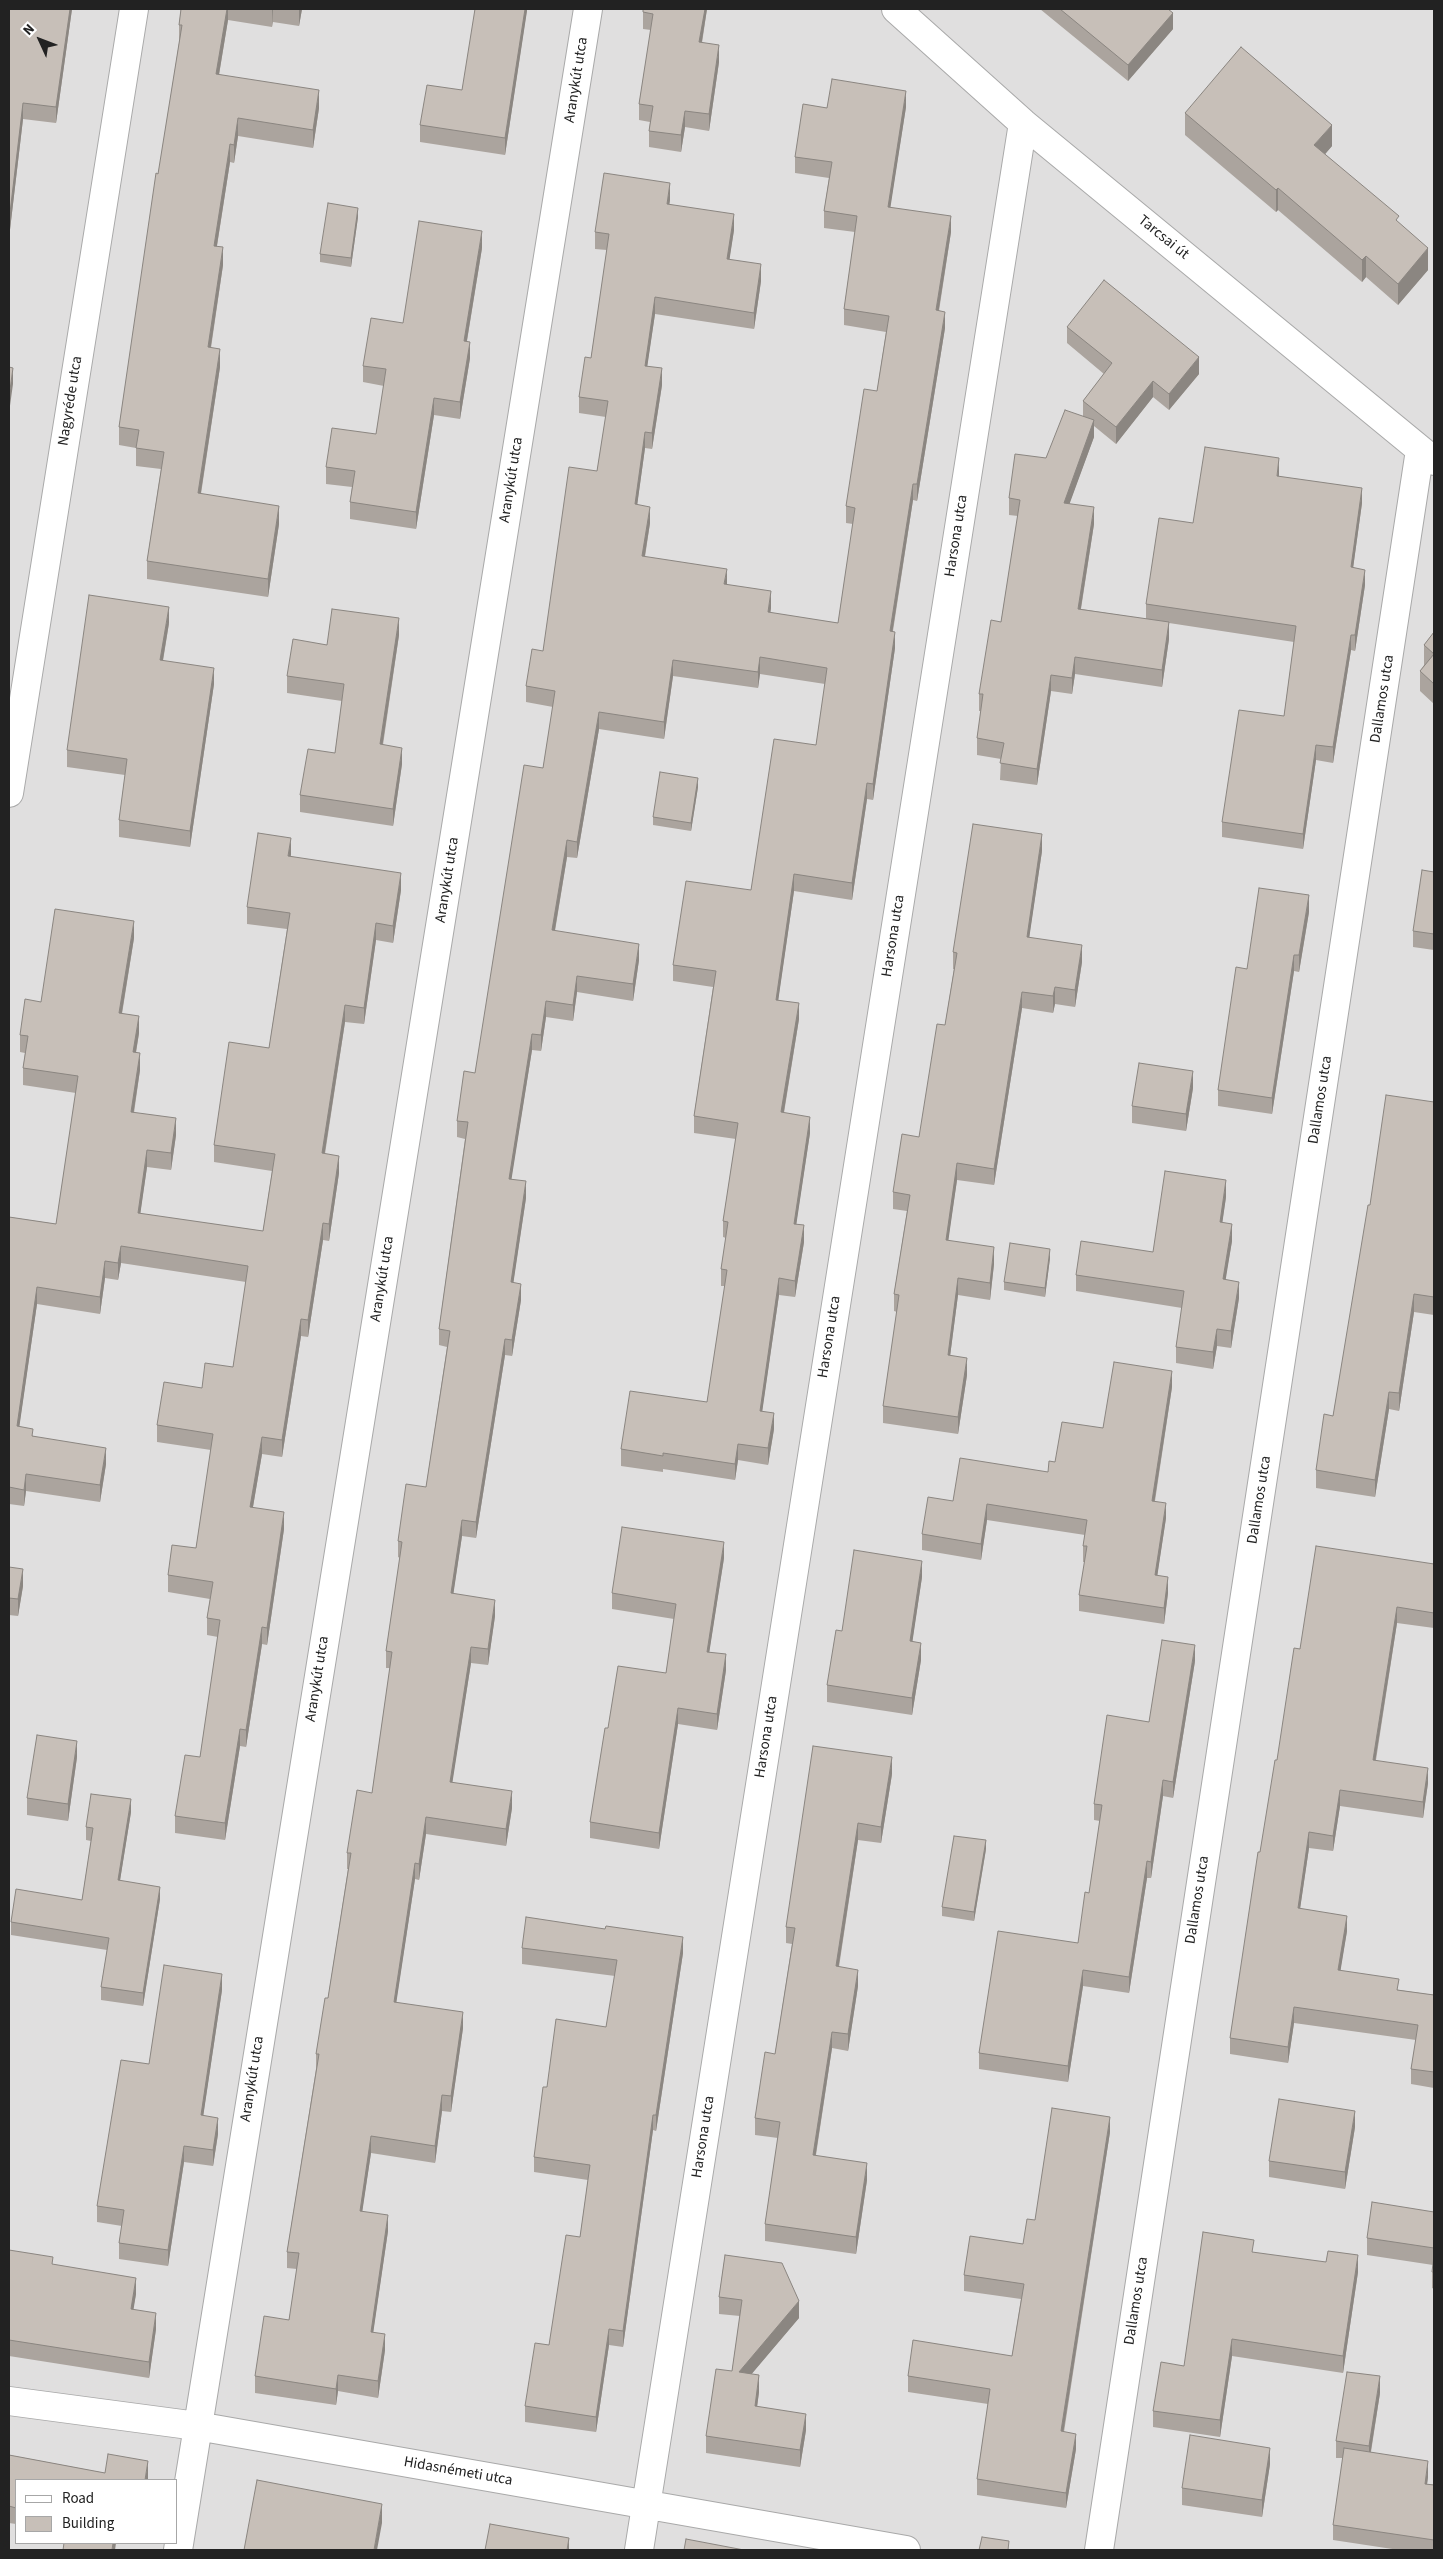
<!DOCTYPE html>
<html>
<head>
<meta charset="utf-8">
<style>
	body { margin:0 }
	#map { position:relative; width:1443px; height:2559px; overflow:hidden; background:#f2efe9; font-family:"Source Sans 3",sans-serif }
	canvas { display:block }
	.frame { position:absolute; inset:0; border:10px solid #222; pointer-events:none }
	.legend { position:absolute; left:15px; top:2479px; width:162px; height:65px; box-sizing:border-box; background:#fff; border:1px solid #a7a7a7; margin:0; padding:6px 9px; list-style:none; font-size:15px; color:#222 }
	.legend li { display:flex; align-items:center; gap:10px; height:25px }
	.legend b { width:25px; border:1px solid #a7a7a7 }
	.north { position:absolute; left:15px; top:15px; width:50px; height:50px; -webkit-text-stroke:4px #fff; paint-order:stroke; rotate:313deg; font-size:14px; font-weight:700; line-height:20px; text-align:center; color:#222 }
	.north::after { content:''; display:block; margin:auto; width:18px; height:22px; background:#222; clip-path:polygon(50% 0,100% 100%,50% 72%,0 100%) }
</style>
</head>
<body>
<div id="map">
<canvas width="1443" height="2559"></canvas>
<div class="frame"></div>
<ul class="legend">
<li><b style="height:6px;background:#fff"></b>Road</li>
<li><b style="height:14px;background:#c7bfb8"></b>Building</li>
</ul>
<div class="north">N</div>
</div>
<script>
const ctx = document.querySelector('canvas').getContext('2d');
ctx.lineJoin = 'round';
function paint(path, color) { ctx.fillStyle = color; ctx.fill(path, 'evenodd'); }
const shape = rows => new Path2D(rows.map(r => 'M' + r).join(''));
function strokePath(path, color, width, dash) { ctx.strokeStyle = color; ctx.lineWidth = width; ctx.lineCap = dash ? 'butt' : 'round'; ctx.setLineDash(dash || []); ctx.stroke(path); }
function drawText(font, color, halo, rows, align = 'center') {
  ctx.font = font + ' "Source Sans 3",sans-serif'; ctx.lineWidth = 5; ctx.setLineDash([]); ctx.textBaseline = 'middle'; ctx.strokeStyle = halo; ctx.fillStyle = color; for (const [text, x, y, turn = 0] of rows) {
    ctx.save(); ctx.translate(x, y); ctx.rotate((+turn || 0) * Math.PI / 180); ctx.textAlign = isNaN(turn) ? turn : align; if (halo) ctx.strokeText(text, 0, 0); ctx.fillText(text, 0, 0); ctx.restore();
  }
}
const residential = shape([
	[9,9,1434,9,1434,2550,9,2550],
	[16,2480,176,2480,176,2543,16,2543]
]);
const minor = shape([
	[896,9,1023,123,1434,461],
	[9,793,134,9],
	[9,2401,197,2426,906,2550],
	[178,2550,588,9],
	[639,2550,1023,123],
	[1099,2550,1420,450]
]);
const wall = shape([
	[9,9,72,9,56,123,23,119,9,238],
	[181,9,302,9,299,26,273,22,272,27,228,20,219,75,319,108,313,148,238,136,234,163,230,162,217,246,223,265,211,348,220,367,201,494,279,524,268,597,147,579,147,561,161,469,136,466,136,448,119,445,119,427,179,43,179,25],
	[527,9,505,155,420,142,420,125,462,90],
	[643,9,707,9,702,43,719,62,709,131,685,127,681,152,649,147,649,131,650,122,639,120,639,104,651,30,643,29],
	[1040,9,1168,9,1173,29,1128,81],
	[906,107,890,207,951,232,939,311,945,328,917,501,913,500,893,631,895,648,873,800,867,799,852,900,794,891,778,1000,799,1019,784,1113,810,1133,796,1224,804,1242,795,1297,779,1295,762,1411,774,1429,768,1465,738,1460,735,1480,663,1469,663,1472,621,1466,621,1449,707,1402,725,1286,721,1286,721,1269,726,1238,723,1237,723,1221,736,1139,694,1133,694,1116,713,987,673,981,673,965,751,890,816,745,825,684,760,674,758,688,673,676,664,739,599,729,577,858,567,857,555,931,639,960,633,1001,577,992,573,1021,546,1017,541,1051,532,1050,511,1179,526,1198,513,1283,521,1300,512,1356,505,1355,476,1538,462,1536,453,1594,495,1616,488,1665,471,1663,452,1782,512,1808,506,1846,426,1834,419,1880,415,1879,396,2002,463,2028,451,2112,442,2111,435,2163,371,2153,362,2211,388,2231,373,2332,385,2350,378,2398,338,2391,336,2405,255,2393,255,2376,289,2320,297,2269,287,2268,287,2252,316,2069,316,2054,328,1998,348,1869,347,1869,347,1853,372,1793,390,1668,386,1668,386,1651,400,1558,398,1557,398,1541,426,1487,447,1347,439,1345,439,1329,465,1139,457,1137,457,1121,475,1073,543,768,553,707,526,702,526,686,543,651,597,471,606,417,579,413,579,397,591,358,607,250,595,249,595,232,670,200,669,204,734,230,729,260,761,281,754,329,655,314,647,366,662,385,652,449,645,448,637,505,650,523,645,557,727,585,771,608,770,613,838,623,853,524,846,523,846,506,877,391,886,332,844,325,844,309,855,232,824,228,824,211,829,178,795,173,795,157,827,108],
	[1185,113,1332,146,1325,154,1399,223,1428,270,1398,305,1366,277,1362,282,1278,210,1276,212,1185,135],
	[358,217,351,267,320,262,320,254],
	[482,248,467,341,470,358,460,419,434,415,416,529,350,519,350,502,352,487,326,484,326,467,376,434,384,386,363,382,363,366,403,323],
	[1067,327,1199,374,1169,410,1153,397,1116,444,1094,426,1094,437,1069,504,1094,524,1081,609,1146,619,1146,604,1193,523,1279,474,1279,476,1362,503,1353,568,1365,585,1355,651,1351,650,1333,763,1316,760,1303,849,1222,837,1222,822,1284,716,1294,642,1169,623,1169,639,1162,687,1075,674,1072,694,1051,691,1037,785,1000,780,1001,759,977,755,977,738,981,711,979,711,979,694,1001,622,1018,516,1009,515,1009,498,1046,458,1083,416,1083,401,1104,374,1067,343],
	[169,623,163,661,214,684,190,847,119,837,119,820,125,775,67,767,67,750],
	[1434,632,1434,704,1420,691,1420,671,1424,665,1424,645],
	[399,635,383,745,402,764,393,826,300,812,300,795,335,753,342,701,287,693,287,676,327,645],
	[698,787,691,831,653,825,653,817],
	[1042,851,1029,937,1082,962,1075,1007,1055,1004,1053,1013,1022,1008,994,1185,957,1180,948,1240,994,1264,990,1300,958,1295,950,1356,967,1375,958,1434,883,1423,883,1406,897,1312,894,1311,894,1294,907,1211,893,1209,893,1192,919,1137,945,1025,954,969,953,969,953,952],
	[290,856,401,890,393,943,376,940,364,1024,345,1022,325,1154,339,1173,329,1241,323,1240,308,1337,301,1336,282,1457,262,1454,253,1507,284,1529,267,1645,262,1644,246,1747,240,1746,225,1840,175,1833,175,1816,200,1757,218,1637,207,1635,207,1618,210,1599,168,1592,168,1575,196,1548,211,1450,157,1442,157,1425,202,1388,233,1367,246,1282,121,1263,118,1280,105,1278,100,1314,37,1304,19,1427,33,1436,106,1464,100,1502,26,1491,24,1506,9,1504,9,1217,56,1224,76,1093,23,1085,23,1068,25,1053,20,1052,20,1035,41,1002,134,938,122,1014,139,1033,136,1053,140,1070,134,1113,176,1135,171,1170,147,1167,140,1214,263,1231,272,1171,214,1162,214,1145,269,1048,287,929,247,924,247,907],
	[1434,872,1434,950,1413,947,1413,931],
	[1309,912,1299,972,1294,971,1272,1114,1218,1106,1218,1090,1247,969],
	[1193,1088,1186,1131,1132,1123,1132,1106],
	[1434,1102,1434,1315,1414,1312,1399,1411,1389,1409,1375,1497,1316,1488,1316,1470,1333,1416,1370,1205],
	[1226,1197,1222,1223,1232,1241,1225,1280,1239,1298,1231,1348,1217,1346,1213,1369,1176,1363,1176,1347,1182,1308,1076,1291,1076,1275,1153,1252],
	[1050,1258,1045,1297,1004,1290,1004,1282],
	[1172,1387,1155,1501,1166,1518,1157,1576,1168,1593,1164,1624,1079,1611,1079,1595,1085,1562,1083,1562,1083,1546,1085,1535,987,1520,981,1560,922,1550,922,1534,953,1501,1048,1472,1055,1462,1103,1428],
	[724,1558,709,1652,726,1670,717,1730,678,1724,659,1849,590,1838,590,1822,608,1728,666,1673,674,1619,612,1609,612,1593],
	[1434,1564,1434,1628,1397,1623,1376,1760,1428,1783,1423,1818,1340,1806,1333,1851,1309,1848,1300,1908,1347,1931,1340,1971,1399,1990,1434,1995,1434,2088,1411,2084,1411,2069,1416,2040,1294,2023,1288,2063,1230,2054,1230,2038,1260,1852,1300,1649],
	[9,1567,23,1586,18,1616,9,1615],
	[922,1577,912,1642,921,1660,912,1715,827,1702,827,1685,842,1631],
	[1195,1661,1173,1798,1163,1796,1151,1878,1147,1878,1129,1993,1083,1986,1068,2082,979,2069,979,2053,1078,1943,1089,1893,1100,1821,1094,1820,1094,1804,1149,1722],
	[77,1757,68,1821,27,1815,27,1798],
	[892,1774,881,1843,858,1840,839,1967,858,1986,848,2051,832,2048,816,2155,867,2180,856,2254,765,2241,765,2224,778,2138,755,2135,755,2118,775,2054,792,1944,786,1943,786,1927],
	[131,1812,120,1880,160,1899,143,2006,101,2000,101,1987,107,1950,11,1935,11,1922,82,1900,91,1841,86,1840,86,1827],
	[986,1849,974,1921,942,1916,942,1907],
	[522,1948,683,1953,656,2131,653,2130,623,2347,609,2345,596,2432,525,2422,525,2406,549,2345,580,2237,588,2180,534,2172,534,2157,547,2087,606,2027,615,1976,522,1964],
	[222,1990,203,2116,218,2134,213,2166,184,2162,168,2266,119,2259,119,2243,122,2226,97,2222,97,2206,149,2064],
	[1355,2127,1345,2189,1269,2177,1269,2161],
	[1110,2132,1064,2432,1076,2449,1066,2508,977,2495,977,2479,988,2404,908,2392,908,2376,1012,2356,1021,2299,964,2291,964,2275,1023,2244,1035,2220],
	[1434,2212,1434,2289,1432,2288,1432,2272,1433,2265,1367,2255,1367,2238],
	[9,2250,136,2294,133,2309,156,2329,149,2378,9,2356],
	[1254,2253,1358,2272,1343,2373,1232,2356,1220,2437,1153,2427,1153,2411,1184,2366],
	[725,2255,799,2318,751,2374,759,2392,757,2406,806,2430,800,2467,706,2453,706,2436,732,2371,740,2316,719,2314,719,2297],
	[1380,2393,1371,2452,1428,2477,1427,2484,1434,2485,1434,2550,1399,2550,1333,2540,1333,2525,1343,2458,1336,2458,1336,2441],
	[9,2455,105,2473,148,2478,148,2480,16,2480,16,2524,9,2523],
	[1270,2464,1262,2517,1182,2505,1182,2488]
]);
const shadedWall = shape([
	[70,9,72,9,56,123,56,107],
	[227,9,228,9,228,20,216,92,216,74],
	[272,9,273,9,272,27],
	[299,9,302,9,299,26],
	[525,9,527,9,527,11,505,155,505,138],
	[705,9,707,9,699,59,699,42],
	[1173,13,1173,29,1128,81,1128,65],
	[719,45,719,62,709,131,709,114],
	[319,90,319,108,313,148,313,130],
	[906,91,906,107,888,223,888,207],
	[23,103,23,119,9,238,9,221],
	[685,111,685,127,681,152,681,135],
	[238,118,238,136,234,163,234,145],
	[1332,125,1332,146,1314,167,1314,145],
	[230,144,230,162,214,264,214,246],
	[670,183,670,200,667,220,667,204],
	[1278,188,1278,210,1276,212,1276,190],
	[358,208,358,217,351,267,351,258],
	[734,214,734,230,727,276,727,259],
	[951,216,951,232,936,327,936,310],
	[482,231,482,248,464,358,464,341],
	[223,247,223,265,208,365,208,347],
	[1428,248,1428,270,1398,305,1398,284],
	[1366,256,1366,277,1362,282,1362,260],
	[761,264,761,281,754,329,754,313],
	[655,297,655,314,645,382,645,366],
	[945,312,945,328,917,501,917,484],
	[470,342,470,358,460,419,460,402],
	[220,349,220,367,198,511,198,493],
	[1199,357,1199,374,1169,410,1169,394],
	[13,368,13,384,9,413,9,397],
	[662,368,662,385,652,449,652,433],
	[1153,381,1153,397,1116,444,1116,427],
	[434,398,434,415,416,529,416,512],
	[1094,420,1094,437,1064,519,1064,503],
	[645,432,645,448,635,521,635,504],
	[1279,458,1279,474,1277,491,1277,476],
	[913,484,913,500,890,647,890,631],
	[1362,488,1362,503,1351,583,1351,567],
	[279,506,279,524,268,597,268,579],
	[650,507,650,523,642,573,642,556],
	[1094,507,1094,524,1078,626,1078,609],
	[727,569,727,585,724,584],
	[1365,570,1365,585,1355,651,1355,635],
	[771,591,771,608,768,629,768,612],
	[169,607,169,623,160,677,160,660],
	[399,618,399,635,380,761,380,744],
	[1169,622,1169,639,1162,687,1162,670],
	[895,632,895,648,873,800,873,784],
	[1351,635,1351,650,1333,763,1333,747],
	[760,657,760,674,758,688,758,672],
	[1075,657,1075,674,1072,694,1072,678],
	[673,660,673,676,664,739,664,722],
	[214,668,214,684,190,847,190,831],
	[1051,675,1051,691,1037,785,1037,769],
	[599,712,599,729,577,858,577,842],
	[1316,745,1316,760,1303,849,1303,834],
	[402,748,402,764,393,826,393,809],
	[698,778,698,787,691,831,691,823],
	[867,783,867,799,852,900,852,883],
	[1042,834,1042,851,1027,953,1027,937],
	[291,838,291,855,288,873,288,856],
	[567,840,567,857,552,947,552,930],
	[401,873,401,890,393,943,393,926],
	[794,874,794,891,776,1016,776,1000],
	[1309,895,1309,912,1299,972,1299,955],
	[134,921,134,938,119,1030,119,1013],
	[376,923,376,940,364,1024,364,1008],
	[639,944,639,960,633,1001,633,984],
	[1082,945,1082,962,1075,1007,1075,990],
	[1294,955,1294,971,1272,1114,1272,1098],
	[577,976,577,992,573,1021,573,1005],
	[1055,987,1055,1004,1053,1013,1053,996],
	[1022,992,1022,1008,994,1185,994,1169],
	[546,1001,546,1017,541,1051,541,1035],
	[799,1003,799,1019,781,1129,781,1112],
	[345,1005,345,1022,322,1170,322,1153],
	[139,1016,139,1033,133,1069,133,1052],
	[532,1034,532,1050,509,1195,509,1179],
	[140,1053,140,1070,131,1129,131,1112],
	[1193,1071,1193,1088,1186,1131,1186,1114],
	[810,1117,810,1133,794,1240,794,1224],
	[176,1118,176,1135,171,1170,171,1153],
	[147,1150,147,1167,138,1230,138,1213],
	[339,1156,339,1173,329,1241,329,1224],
	[957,1163,957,1180,946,1257,946,1240],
	[1226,1180,1226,1197,1220,1239,1220,1222],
	[526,1181,526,1198,511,1299,511,1282],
	[323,1223,323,1240,308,1337,308,1320],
	[1232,1224,1232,1241,1223,1296,1223,1279],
	[804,1225,804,1242,795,1297,795,1281],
	[121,1246,121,1263,118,1280,118,1263],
	[994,1247,994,1264,990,1300,990,1283],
	[1050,1249,1050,1258,1045,1297,1045,1288],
	[105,1261,105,1278,100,1314,100,1297],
	[779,1278,779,1295,760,1427,760,1411],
	[958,1278,958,1295,948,1372,948,1355],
	[1239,1282,1239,1298,1231,1348,1231,1331],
	[521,1284,521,1300,512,1356,512,1340],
	[37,1287,37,1304,17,1443,17,1426],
	[1414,1294,1414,1312,1399,1411,1399,1393],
	[301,1319,301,1336,282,1457,282,1440],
	[1217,1329,1217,1346,1213,1369,1213,1352],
	[505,1339,505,1355,476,1538,476,1522],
	[967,1358,967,1375,958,1434,958,1417],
	[1172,1371,1172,1387,1152,1517,1152,1501],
	[1389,1392,1389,1409,1375,1497,1375,1480],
	[774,1413,774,1429,768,1465,768,1448],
	[262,1437,262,1454,250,1524,250,1507],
	[738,1444,738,1460,735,1480,735,1464],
	[106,1448,106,1464,100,1502,100,1485],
	[26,1474,26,1491,24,1506,24,1490],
	[1166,1503,1166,1518,1155,1591,1155,1575],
	[987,1504,987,1520,981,1560,981,1544],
	[284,1512,284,1529,267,1645,267,1628],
	[462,1520,462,1536,451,1610,451,1593],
	[724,1542,724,1558,707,1667,707,1652],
	[922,1561,922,1577,910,1658,910,1641],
	[23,1569,23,1586,18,1616,18,1599],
	[1168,1577,1168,1593,1164,1624,1164,1608],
	[495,1600,495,1616,488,1665,488,1649],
	[1397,1607,1397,1623,1373,1775,1373,1760],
	[262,1627,262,1644,246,1747,246,1730],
	[921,1643,921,1660,912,1715,912,1698],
	[1195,1645,1195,1661,1173,1798,1173,1782],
	[471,1647,471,1663,450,1798,450,1782],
	[726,1654,726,1670,717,1730,717,1714],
	[678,1708,678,1724,659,1849,659,1833],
	[240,1729,240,1746,225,1840,225,1823],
	[77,1741,77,1757,68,1821,68,1804],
	[892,1757,892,1774,881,1843,881,1827],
	[1428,1768,1428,1783,1423,1818,1423,1802],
	[1163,1780,1163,1796,1151,1878,1151,1862],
	[1340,1790,1340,1806,1333,1851,1333,1836],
	[512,1791,512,1808,506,1846,506,1829],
	[131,1799,131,1812,118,1893,118,1880],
	[426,1817,426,1834,419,1880,419,1864],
	[858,1823,858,1840,836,1983,836,1966],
	[1309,1832,1309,1848,1298,1923,1298,1908],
	[986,1840,986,1849,974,1921,974,1912],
	[1147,1861,1147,1878,1129,1993,1129,1977],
	[415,1863,415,1879,394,2018,394,2002],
	[160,1887,160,1899,143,2006,143,1993],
	[1347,1916,1347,1931,1338,1986,1338,1970],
	[683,1937,683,1953,656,2131,656,2115],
	[858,1970,858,1986,848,2051,848,2034],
	[1083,1970,1083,1986,1068,2082,1068,2066],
	[222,1974,222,1990,201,2131,201,2115],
	[1294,2007,1294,2023,1288,2063,1288,2047],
	[463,2012,463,2028,451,2112,451,2096],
	[832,2032,832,2048,813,2172,813,2155],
	[442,2095,442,2111,435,2163,435,2146],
	[1355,2111,1355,2127,1345,2189,1345,2172],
	[653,2115,653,2130,623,2347,623,2331],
	[1110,2117,1110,2132,1061,2447,1061,2431],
	[218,2118,218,2134,213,2166,213,2150],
	[371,2136,371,2153,360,2227,360,2211],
	[184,2146,184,2162,168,2266,168,2250],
	[867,2163,867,2180,856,2254,856,2237],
	[388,2215,388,2231,371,2348,371,2332],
	[1358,2255,1358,2272,1343,2373,1343,2356],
	[136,2278,136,2294,131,2325,131,2309],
	[799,2301,799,2318,739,2389,739,2372],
	[156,2313,156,2329,149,2378,149,2362],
	[609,2329,609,2345,596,2432,596,2417],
	[385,2334,385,2350,378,2398,378,2381],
	[1232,2339,1232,2356,1220,2437,1220,2420],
	[338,2375,338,2391,336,2405,336,2389],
	[759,2375,759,2392,755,2423,755,2406],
	[1380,2376,1380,2393,1369,2462,1369,2446],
	[806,2414,806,2430,800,2467,800,2450],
	[1076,2434,1076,2449,1066,2508,1066,2493],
	[1270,2448,1270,2464,1262,2517,1262,2500],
	[148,2461,148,2480,145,2480],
	[1428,2461,1428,2477,1425,2499,1425,2484],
	[382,2504,382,2523,377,2550,374,2550],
	[569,2538,569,2550,567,2550],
	[113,2543,116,2543,115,2550,112,2550]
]);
const building = shape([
	[9,9,70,9,56,107,23,103,9,221,9,9],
	[181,9,227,9,216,74,319,90,313,130,238,118,234,145,230,144,214,246,223,247,208,347,220,349,198,493,279,506,268,579,147,561,164,452,136,448,139,430,119,427,156,173,158,174,182,25,179,25,181,9],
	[475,9,525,9,505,138,420,125,427,85,462,90,475,9],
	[643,9,705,9,699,42,719,45,709,114,685,111,681,135,649,131,653,106,639,104,653,14,643,12,643,9],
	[1060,9,1168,9,1173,13,1128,65,1060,9],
	[1241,47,1332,125,1314,145,1399,216,1396,220,1428,248,1398,284,1366,256,1362,260,1278,188,1276,190,1185,113,1241,47],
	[832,79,906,91,888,207,951,216,936,310,945,312,917,484,913,484,890,631,895,632,873,784,867,783,852,883,794,874,776,1000,799,1003,781,1112,810,1117,794,1224,804,1225,795,1281,779,1278,760,1411,774,1413,768,1448,738,1444,735,1464,663,1453,663,1456,621,1449,630,1391,707,1402,727,1270,721,1269,728,1222,723,1221,738,1123,694,1116,716,971,673,965,686,881,751,890,774,739,816,745,827,668,760,657,758,672,673,660,664,722,599,712,577,842,567,840,552,930,639,944,633,984,577,976,573,1005,546,1001,541,1035,532,1034,509,1179,526,1181,511,1282,521,1284,512,1340,505,1339,476,1522,462,1520,451,1593,495,1600,488,1649,471,1647,450,1782,512,1791,506,1829,426,1817,419,1864,415,1863,394,2002,463,2012,451,2096,442,2095,435,2146,371,2136,360,2211,388,2215,371,2332,385,2334,378,2381,338,2375,336,2389,255,2376,264,2316,289,2320,299,2253,287,2252,319,2054,316,2054,325,1998,328,1998,351,1853,347,1853,357,1790,372,1793,392,1652,386,1651,402,1542,398,1541,406,1484,426,1487,450,1331,439,1329,468,1122,457,1121,464,1071,475,1073,524,765,543,768,555,691,526,686,532,649,543,651,569,467,597,471,608,401,579,397,585,357,591,358,609,234,595,232,604,173,670,183,667,204,734,214,727,259,761,264,754,313,655,297,645,366,662,368,652,433,645,432,635,504,650,507,642,556,727,569,724,584,771,591,768,612,838,623,855,508,846,506,864,389,877,391,889,316,844,309,857,216,824,211,832,162,795,157,803,104,827,108,832,79],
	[328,203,358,208,351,258,320,254,328,203],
	[419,221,482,231,464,341,470,342,460,402,434,398,416,512,350,502,355,471,326,467,332,428,376,434,386,369,363,366,371,318,403,323,419,221],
	[1104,280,1199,357,1169,394,1153,381,1116,427,1083,401,1112,363,1067,327,1104,280],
	[9,367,13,368,9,397,9,367],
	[1065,410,1094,420,1064,503,1094,507,1078,609,1169,622,1162,670,1075,657,1072,678,1051,675,1037,769,1000,763,1004,743,977,738,983,694,979,694,991,620,1001,622,1020,500,1009,498,1015,454,1046,458,1065,410],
	[1205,447,1279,458,1277,476,1362,488,1351,567,1365,570,1355,635,1351,635,1333,747,1316,745,1303,834,1222,822,1239,710,1284,716,1296,626,1146,604,1159,518,1193,523,1205,447],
	[89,595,169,607,160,660,214,668,190,831,119,820,127,759,67,750,89,595],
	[332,609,399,618,380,744,402,748,393,809,300,795,308,749,335,753,344,684,287,676,293,639,327,645,332,609],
	[1434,632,1434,654,1424,645,1434,632],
	[1434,654,1434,684,1420,671,1434,654],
	[660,772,698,778,691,823,653,817,660,772],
	[973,824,1042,834,1027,937,1082,945,1075,990,1055,987,1053,996,1022,992,994,1169,957,1163,946,1240,994,1247,990,1283,958,1278,948,1355,967,1358,958,1417,883,1406,899,1295,894,1294,910,1195,893,1192,902,1134,919,1137,937,1024,945,1025,957,953,953,952,973,824],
	[258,833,291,838,288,856,401,873,393,926,376,923,364,1008,345,1005,322,1153,339,1156,329,1224,323,1223,308,1320,301,1319,282,1440,262,1437,250,1507,284,1512,267,1628,262,1627,246,1730,240,1729,225,1823,175,1816,185,1755,200,1757,220,1620,207,1618,213,1582,168,1575,172,1545,196,1548,213,1434,157,1425,164,1382,202,1388,205,1363,233,1367,248,1266,121,1246,118,1263,105,1261,100,1297,37,1287,17,1426,33,1429,32,1436,106,1448,100,1485,26,1474,24,1490,9,1487,9,1217,56,1224,78,1076,23,1068,28,1036,20,1035,25,999,41,1002,55,909,134,921,119,1013,139,1016,133,1052,140,1053,131,1112,176,1118,171,1153,147,1150,138,1213,263,1231,275,1154,214,1145,229,1042,269,1048,290,913,247,907,258,833],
	[1422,870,1434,872,1434,934,1413,931,1422,870],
	[1259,888,1309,895,1299,955,1294,955,1272,1098,1218,1090,1236,967,1247,969,1259,888],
	[1139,1063,1193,1071,1186,1114,1132,1106,1139,1063],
	[1386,1095,1434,1102,1434,1297,1414,1294,1399,1393,1389,1392,1375,1480,1316,1470,1324,1414,1333,1416,1368,1205,1370,1205,1386,1095],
	[1165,1171,1226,1180,1220,1222,1232,1224,1223,1279,1239,1282,1231,1331,1217,1329,1213,1352,1176,1347,1184,1291,1076,1275,1081,1241,1153,1252,1165,1171],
	[1010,1243,1050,1249,1045,1288,1004,1282,1010,1243],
	[1114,1362,1172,1371,1152,1501,1166,1503,1155,1575,1168,1577,1164,1608,1079,1595,1087,1546,1083,1546,1087,1520,987,1504,981,1544,922,1534,928,1497,953,1501,960,1458,1048,1472,1049,1461,1055,1462,1062,1422,1103,1428,1114,1362],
	[622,1527,724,1542,707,1652,726,1654,717,1714,678,1708,659,1833,590,1822,605,1728,608,1728,618,1666,666,1673,676,1604,612,1593,622,1527],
	[1316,1546,1434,1564,1434,1613,1397,1607,1373,1760,1428,1768,1423,1802,1340,1790,1333,1836,1309,1832,1298,1908,1347,1916,1338,1970,1399,1979,1397,1990,1434,1995,1434,2072,1411,2069,1418,2025,1294,2007,1288,2047,1230,2038,1258,1852,1260,1852,1275,1760,1277,1760,1294,1648,1300,1649,1316,1546],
	[854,1550,922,1561,910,1641,921,1643,912,1698,827,1685,836,1630,842,1631,854,1550],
	[9,1567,23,1569,18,1599,9,1598,9,1567],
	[1162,1640,1195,1645,1173,1782,1163,1780,1151,1862,1147,1861,1129,1977,1083,1970,1068,2066,979,2053,998,1931,1078,1943,1085,1892,1089,1893,1102,1805,1094,1804,1107,1715,1149,1722,1162,1640],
	[37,1735,77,1741,68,1804,27,1798,37,1735],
	[813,1746,892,1757,881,1827,858,1823,836,1966,858,1970,848,2034,832,2032,813,2155,867,2163,856,2237,765,2224,780,2122,755,2118,765,2052,775,2054,795,1928,786,1927,813,1746],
	[91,1794,131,1799,118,1880,160,1887,143,1993,101,1987,109,1938,11,1922,16,1889,82,1900,93,1828,86,1827,91,1794],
	[954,1836,986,1840,974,1912,942,1907,954,1836],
	[526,1917,605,1929,606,1926,683,1937,656,2115,653,2115,623,2331,609,2329,596,2417,525,2406,535,2343,549,2345,566,2235,580,2237,590,2165,534,2157,543,2087,547,2087,556,2019,606,2027,617,1960,522,1948,526,1917],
	[164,1965,222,1974,201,2115,218,2118,213,2150,184,2146,168,2250,119,2243,124,2210,97,2206,121,2060,149,2064,164,1965],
	[1279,2099,1355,2111,1345,2172,1269,2161,1279,2099],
	[1052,2108,1110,2117,1061,2431,1076,2434,1066,2493,977,2479,990,2389,908,2376,913,2340,1012,2356,1024,2284,964,2275,970,2236,1023,2244,1027,2219,1035,2220,1052,2108],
	[1372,2202,1434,2212,1434,2248,1367,2238,1372,2202],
	[1203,2232,1254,2240,1252,2252,1326,2262,1328,2251,1358,2255,1343,2356,1232,2339,1220,2420,1153,2411,1161,2362,1184,2366,1203,2232],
	[9,2250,53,2257,52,2264,136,2278,131,2309,156,2313,149,2362,9,2340,9,2250],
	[725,2255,782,2263,799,2301,739,2372,759,2375,755,2406,806,2414,800,2450,706,2436,716,2369,732,2371,742,2300,719,2297,725,2255],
	[1434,2255,1434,2272,1432,2272,1434,2255],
	[1347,2372,1380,2376,1369,2446,1336,2441,1347,2372],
	[1190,2435,1270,2448,1262,2500,1182,2488,1190,2435],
	[1344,2448,1428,2461,1425,2484,1434,2485,1434,2540,1333,2525,1344,2448],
	[108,2454,148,2461,145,2480,16,2480,16,2508,9,2506,9,2455,105,2473,108,2454],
	[257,2480,382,2504,374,2550,244,2550,257,2480],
	[490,2524,569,2538,567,2550,485,2550,490,2524],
	[982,2537,1009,2541,1008,2550,979,2550,982,2537],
	[686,2539,744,2550,684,2550,686,2539],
	[64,2543,113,2543,112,2550,63,2550,64,2543]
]);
const streetNames = [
	["Aranykút utca",577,80,-81],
	["Tarcsai út",1163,238,39],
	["Nagyréde utca",71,401,-81],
	["Aranykút utca",512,480,-81],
	["Harsona utca",957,536,-81],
	["Dallamos utca",1383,699,-81],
	["Aranykút utca",448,880,-81],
	["Harsona utca",894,936,-81],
	["Dallamos utca",1321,1100,-81],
	["Aranykút utca",383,1279,-81],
	["Harsona utca",830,1337,-81],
	["Dallamos utca",1260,1500,-81],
	["Aranykút utca",318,1679,-81],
	["Harsona utca",767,1737,-81],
	["Dallamos utca",1198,1900,-81],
	["Aranykút utca",253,2079,-81],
	["Harsona utca",704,2137,-81],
	["Dallamos utca",1137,2301,-81],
	["Hidasnémeti utca",458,2472,10]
];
paint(residential, '#e0dfdf');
strokePath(minor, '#a9a9a9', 30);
strokePath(minor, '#fff', 28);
paint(wall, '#aba49e');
paint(shadedWall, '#8b8681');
paint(building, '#c7bfb8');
strokePath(building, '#8b8681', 1);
drawText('15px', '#222', '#fff', streetNames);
</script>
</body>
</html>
